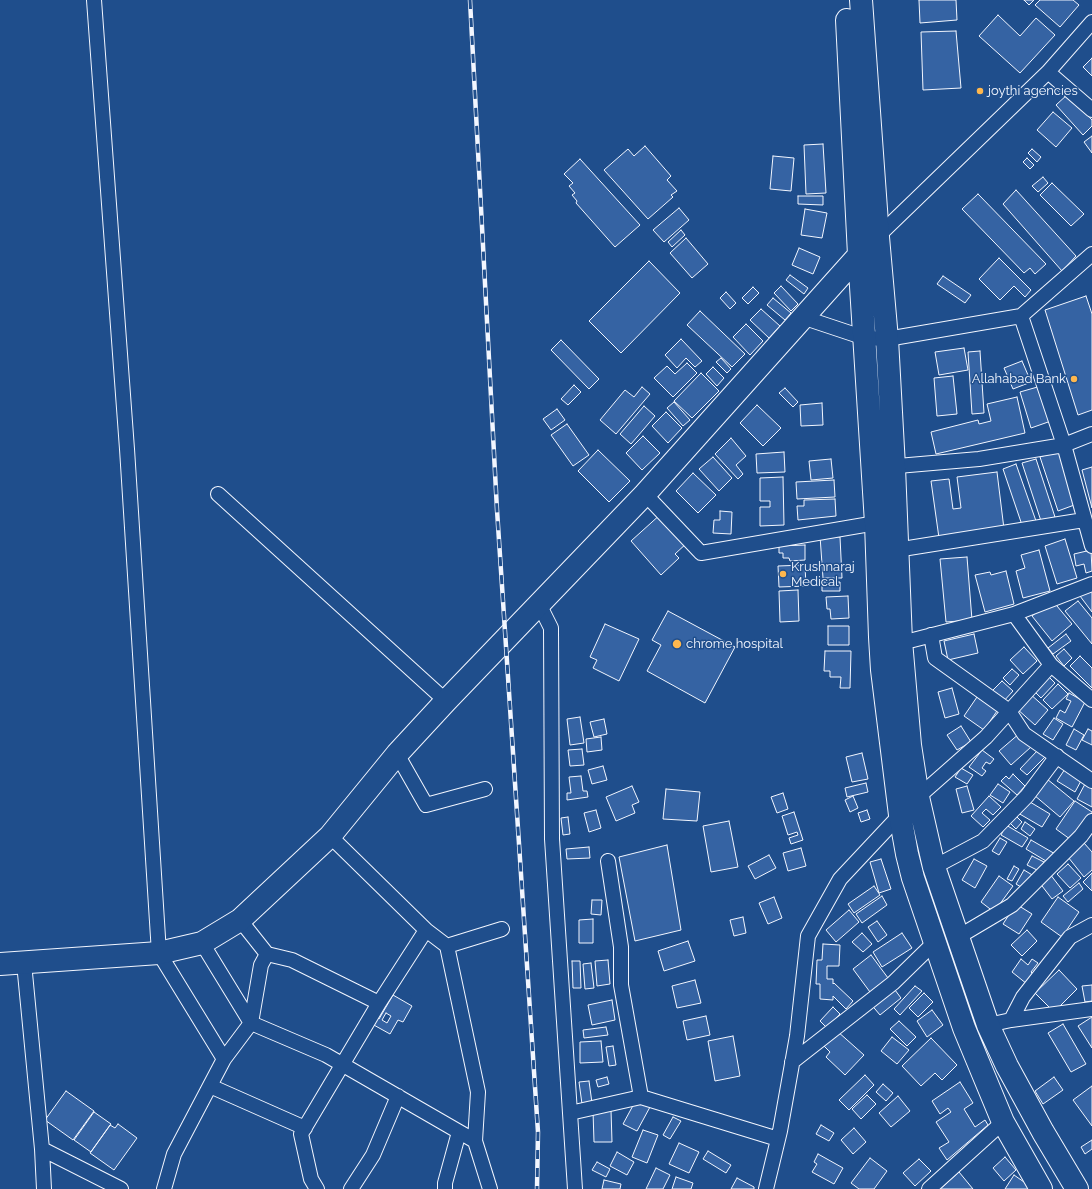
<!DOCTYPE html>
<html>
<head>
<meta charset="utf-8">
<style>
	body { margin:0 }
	canvas { display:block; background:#1f4e8c }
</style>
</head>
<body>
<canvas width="1092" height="1189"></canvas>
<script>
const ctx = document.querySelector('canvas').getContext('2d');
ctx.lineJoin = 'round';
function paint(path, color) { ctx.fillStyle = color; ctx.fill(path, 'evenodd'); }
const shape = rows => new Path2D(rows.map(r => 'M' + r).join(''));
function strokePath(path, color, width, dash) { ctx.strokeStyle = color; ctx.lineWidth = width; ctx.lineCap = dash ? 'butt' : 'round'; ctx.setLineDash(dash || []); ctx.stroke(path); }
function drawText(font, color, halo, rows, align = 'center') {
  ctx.font = font + ' Raleway,sans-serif'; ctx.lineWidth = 3; ctx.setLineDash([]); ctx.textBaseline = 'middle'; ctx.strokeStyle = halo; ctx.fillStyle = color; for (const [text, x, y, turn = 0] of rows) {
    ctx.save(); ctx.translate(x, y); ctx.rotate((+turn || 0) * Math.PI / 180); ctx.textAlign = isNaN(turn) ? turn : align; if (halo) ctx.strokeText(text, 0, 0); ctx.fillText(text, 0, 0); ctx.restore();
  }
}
const building = shape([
	[919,0,956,0,957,20,920,23,919,0],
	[1024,0,1034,0,1029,5,1024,0],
	[1040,0,1073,0,1079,5,1060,27,1035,5,1040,0],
	[998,15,1020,36,1036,18,1055,35,1020,73,979,36,998,15],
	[956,31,961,88,923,90,921,32,956,31],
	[1092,58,1092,76,1083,67,1092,58],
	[1068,94,1092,120,1092,126,1083,135,1056,105,1068,94],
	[1053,112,1072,128,1056,147,1037,130,1053,112],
	[1092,136,1092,153,1084,142,1092,136],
	[823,144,826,193,806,194,804,145,823,144],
	[645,146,671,176,667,180,677,191,671,195,673,197,648,219,604,170,628,149,634,156,645,146],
	[1032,149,1041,157,1037,162,1028,153,1032,149],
	[773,156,794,158,791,191,770,189,773,156],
	[1027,158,1034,165,1030,169,1023,162,1027,158],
	[580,159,640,225,615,247,576,203,577,201,572,195,575,193,569,186,573,183,564,174,580,159],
	[1043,177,1048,183,1038,192,1032,186,1043,177],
	[1052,183,1084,214,1071,226,1040,195,1052,183],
	[1016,190,1076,256,1062,271,1003,204,1016,190],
	[978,194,1046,264,1035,274,1030,268,1024,273,962,209,978,194],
	[798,196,823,196,823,205,798,204,798,196],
	[679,208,689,220,664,242,653,230,679,208],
	[805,209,827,213,822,238,801,235,805,209],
	[681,230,685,235,672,247,668,242,681,230],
	[686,238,708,264,692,278,670,253,686,238],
	[799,248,820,257,813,274,792,265,799,248],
	[999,258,1031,290,1025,297,1014,286,1000,300,979,279,999,258],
	[649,261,680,293,621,353,589,321,649,261],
	[790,275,808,288,804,294,786,280,790,275],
	[943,276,971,295,965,303,937,284,943,276],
	[781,286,798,304,791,311,774,293,781,286],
	[753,287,759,293,748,304,742,298,753,287],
	[726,292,736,303,730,309,720,298,726,292],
	[1086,296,1092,314,1092,410,1078,415,1045,310,1086,296],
	[773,298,791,313,785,320,767,305,773,298],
	[761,309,780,326,769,338,750,320,761,309],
	[700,311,745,354,732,367,687,325,700,311],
	[746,324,763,341,750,355,733,337,746,324],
	[681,339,702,361,695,367,686,358,677,368,665,355,681,339],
	[561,340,599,379,589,389,551,350,561,340],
	[964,348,968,370,939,375,935,352,964,348],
	[980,351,984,413,972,414,968,352,980,351],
	[721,358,731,369,727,373,716,362,721,358],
	[1022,361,1031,382,1013,389,1004,368,1022,361],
	[687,363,697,373,673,397,654,378,667,366,675,374,687,363],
	[713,367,724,378,717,386,706,374,713,367],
	[701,373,719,391,692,418,674,401,701,373],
	[953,376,957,414,937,416,934,378,953,376],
	[574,385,581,392,568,405,561,399,574,385],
	[1041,386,1051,421,1031,428,1020,392,1041,386],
	[642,387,650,394,616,434,600,420,625,390,634,397,642,387],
	[785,388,798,402,793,407,779,393,785,388],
	[1017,397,1025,433,936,454,931,432,978,420,979,424,991,421,987,404,1017,397],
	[674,402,690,420,683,426,667,408,674,402],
	[822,403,823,425,801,426,800,405,822,403],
	[757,405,781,428,763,446,740,423,757,405],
	[644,406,655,416,631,444,620,434,644,406],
	[557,409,565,420,551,430,543,419,557,409],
	[666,412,682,428,668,443,652,426,666,412],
	[567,424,589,455,573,466,551,435,567,424],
	[643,436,660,453,642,470,626,453,643,436],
	[731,438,746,456,736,465,743,474,738,479,715,454,731,438],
	[598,450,630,481,609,502,578,471,598,450],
	[1059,450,1077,504,1058,511,1040,457,1059,450],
	[784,452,785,472,757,473,756,454,784,452],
	[713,457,732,478,719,491,699,469,713,457],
	[831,459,833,478,811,480,809,461,831,459],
	[1036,459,1055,517,1041,521,1022,463,1036,459],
	[1016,464,1036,521,1022,525,1003,469,1016,464],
	[1092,467,1092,508,1082,470,1092,467],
	[997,472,1004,529,939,538,931,481,949,479,953,509,961,508,957,477,997,472],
	[693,473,716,495,698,513,676,491,693,473],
	[783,477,784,525,760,526,760,507,770,507,770,501,760,501,760,478,783,477],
	[834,480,835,497,797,499,796,482,834,480],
	[835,499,836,516,798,520,797,506,804,506,804,500,835,499],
	[720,511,732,512,731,534,713,533,714,520,720,520,720,511],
	[662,513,688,542,675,554,679,558,661,575,631,541,662,513],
	[820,536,840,537,842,578,823,578,820,536],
	[1065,539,1077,578,1057,584,1045,546,1065,539],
	[805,545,805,560,790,561,789,558,783,558,783,553,779,553,779,546,805,545],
	[1039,550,1050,591,1023,598,1016,571,1025,568,1021,555,1039,550],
	[1091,550,1092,571,1086,573,1084,564,1076,566,1074,554,1091,550],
	[967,557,972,620,946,622,940,559,967,557],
	[805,565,806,586,779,587,778,566,805,565],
	[1006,571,1014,604,985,612,975,575,990,572,991,575,1006,571],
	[822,582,840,582,840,591,822,591,822,582],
	[1092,587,1092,612,1080,596,1092,587],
	[798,590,799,621,780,622,779,591,798,590],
	[848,596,849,618,831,619,830,609,827,609,826,597,848,596],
	[1052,600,1072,624,1052,641,1032,616,1052,600],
	[1078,601,1092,618,1092,644,1065,611,1078,601],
	[668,611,735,647,705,703,647,671,661,645,652,640,668,611],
	[605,624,639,639,619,681,593,668,597,660,590,657,605,624],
	[828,626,849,626,849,645,828,645,828,626],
	[974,634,978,653,948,660,944,641,974,634],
	[1066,634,1071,641,1053,654,1048,648,1066,634],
	[1024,647,1037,661,1023,674,1010,660,1024,647],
	[1064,649,1072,658,1064,666,1056,656,1064,649],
	[825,651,851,651,850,688,840,688,841,677,830,677,830,671,824,671,825,651],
	[1080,656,1092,668,1092,688,1070,666,1080,656],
	[1012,669,1019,675,1010,685,1003,678,1012,669],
	[1047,675,1055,683,1041,698,1033,690,1047,675],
	[1002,681,1013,691,1002,703,991,692,1002,681],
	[1058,684,1068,694,1052,709,1043,700,1058,684],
	[952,688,959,714,945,718,938,692,952,688],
	[1029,693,1048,710,1035,725,1016,708,1029,693],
	[1069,693,1085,702,1072,727,1056,718,1060,710,1065,713,1071,701,1066,699,1069,693],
	[977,697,997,711,984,730,964,716,977,697],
	[580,717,584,743,570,745,567,719,580,717],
	[1054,718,1063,724,1053,740,1043,734,1054,718],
	[604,719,607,734,594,737,590,722,604,719],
	[961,726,971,742,957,750,947,735,961,726],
	[1074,729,1084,735,1076,750,1066,745,1074,729],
	[1088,729,1092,731,1092,745,1082,740,1088,729],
	[1020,733,1031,747,1011,765,999,751,1020,733],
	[601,737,602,750,587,752,586,739,601,737],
	[582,749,584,765,570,766,568,750,582,749],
	[982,750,994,759,990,764,986,762,982,768,986,771,982,776,969,767,982,750],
	[1038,750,1045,757,1027,775,1020,769,1038,750],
	[862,753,868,779,852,782,846,757,862,753],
	[603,766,607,780,592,784,588,770,603,766],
	[961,768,973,775,967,784,955,777,961,768],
	[1065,769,1082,779,1075,792,1057,781,1065,769],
	[1013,774,1025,786,1017,795,1001,781,1006,776,1009,779,1013,774],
	[581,776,583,791,587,791,588,797,567,800,567,793,571,793,569,777,581,776],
	[1047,779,1074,801,1060,817,1034,795,1047,779],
	[866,783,868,792,847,797,845,788,866,783],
	[998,784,1010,792,1003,803,990,795,998,784],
	[1085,784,1092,788,1092,807,1077,799,1085,784],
	[632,786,639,802,632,805,635,813,616,821,606,797,632,786],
	[967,786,974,810,962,813,956,789,967,786],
	[666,789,700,792,697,821,663,819,666,789],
	[783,793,788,809,777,813,771,797,783,793],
	[853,796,858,808,850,812,845,800,853,796],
	[989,796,1001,807,993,815,986,809,982,813,990,820,983,827,971,816,989,796],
	[1025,799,1050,814,1042,827,1018,813,1025,799],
	[1075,801,1092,812,1092,815,1074,842,1056,829,1075,801],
	[596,810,601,828,589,832,584,813,596,810],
	[867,810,870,819,861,822,858,813,867,810],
	[794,812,803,840,791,844,789,838,798,835,797,832,788,835,782,816,794,812],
	[1013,813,1022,822,1016,829,1006,819,1013,813],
	[568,817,570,834,563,835,561,818,568,817],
	[729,821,738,867,711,872,703,826,729,821],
	[1025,822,1035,829,1030,836,1021,829,1025,822],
	[1006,825,1028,838,1022,847,1001,835,1006,825],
	[1000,838,1007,842,999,855,992,851,1000,838],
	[1031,840,1057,855,1051,864,1026,849,1031,840],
	[1084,843,1092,852,1092,870,1084,877,1068,857,1084,843],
	[667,845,681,930,635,941,619,857,667,845],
	[589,847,590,858,567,859,566,849,589,847],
	[801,848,806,866,788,871,783,853,801,848],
	[769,855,776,868,755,879,748,866,769,855],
	[1032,856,1044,862,1039,871,1027,865,1032,856],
	[881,859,891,889,879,893,870,862,881,859],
	[974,859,987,866,975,888,962,880,974,859],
	[1068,864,1081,878,1070,888,1057,874,1068,864],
	[1014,866,1019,869,1012,881,1007,879,1014,866],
	[1024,870,1034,876,1026,890,1016,884,1024,870],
	[1092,873,1092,891,1083,882,1092,873],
	[1050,874,1063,891,1052,899,1039,882,1050,874],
	[999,876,1013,886,994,912,981,902,999,876],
	[1079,883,1083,889,1068,902,1063,896,1079,883],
	[874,886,880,895,854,913,848,904,874,886],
	[882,896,887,905,862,923,856,914,882,896],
	[774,897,782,918,768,924,759,903,774,897],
	[1058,897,1079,912,1062,937,1041,922,1058,897],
	[592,900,602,900,601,915,591,914,592,900],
	[1016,904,1032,914,1019,934,1003,924,1016,904],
	[849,910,859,922,836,942,826,930,849,910],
	[743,917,746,933,734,936,730,920,743,917],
	[593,919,593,943,579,943,579,920,593,919],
	[877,921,887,935,878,942,868,927,877,921],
	[1027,930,1037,941,1022,956,1011,945,1027,930],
	[862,933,872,944,863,952,852,942,862,933],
	[902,933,912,948,882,967,873,952,902,933],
	[688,941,695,961,664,971,658,951,688,941],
	[823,944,840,945,839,966,827,966,827,979,833,979,833,984,834,983,853,1001,846,1009,833,996,833,1000,820,999,820,984,816,984,817,960,822,960,823,944],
	[871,955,888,978,870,992,853,969,871,955],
	[1021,959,1028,965,1032,959,1038,963,1031,972,1034,975,1027,984,1012,972,1021,959],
	[608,960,610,984,597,986,595,961,608,960],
	[572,961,580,961,581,988,573,988,572,961],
	[591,963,594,988,585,989,583,964,591,963],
	[1059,970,1077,989,1054,1012,1035,993,1059,970],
	[695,980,701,1003,677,1008,672,986,695,980],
	[1092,985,1092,1001,1085,1002,1082,986,1092,985],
	[892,986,901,998,880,1015,870,1003,892,986],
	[915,986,922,991,900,1015,894,1009,915,986],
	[924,993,933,1002,918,1017,909,1008,924,993],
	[393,995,412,1006,403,1022,398,1020,390,1034,372,1024,377,1017,379,1019,393,995],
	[386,1013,391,1016,387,1023,382,1020,386,1013],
	[612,1000,615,1020,592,1025,588,1005,612,1000],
	[833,1007,840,1014,827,1028,820,1021,833,1007],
	[932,1010,943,1025,927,1037,917,1021,932,1010],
	[706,1016,710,1035,687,1040,683,1021,706,1016],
	[1092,1017,1092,1048,1078,1026,1092,1017],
	[899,1021,916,1037,907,1046,890,1029,899,1021],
	[1063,1024,1086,1064,1071,1072,1048,1033,1063,1024],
	[606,1027,608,1035,584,1038,583,1030,606,1027],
	[837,1031,864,1055,845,1075,826,1057,830,1052,824,1046,837,1031],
	[733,1036,740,1076,715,1081,708,1041,733,1036],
	[892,1037,909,1050,897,1064,881,1051,892,1037],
	[931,1038,957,1065,942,1080,935,1073,921,1086,902,1066,931,1038],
	[601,1041,603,1062,580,1063,580,1042,601,1041],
	[613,1046,616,1065,609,1066,606,1047,613,1046],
	[865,1075,874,1085,849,1110,839,1100,865,1075],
	[607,1077,609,1084,598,1087,596,1080,607,1077],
	[1054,1077,1063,1090,1043,1104,1035,1091,1054,1077],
	[589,1081,592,1103,582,1104,579,1082,589,1081],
	[960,1082,973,1103,964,1109,975,1127,985,1120,988,1125,947,1160,939,1148,949,1142,936,1122,951,1112,948,1108,940,1114,932,1101,960,1082],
	[883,1084,893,1093,886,1101,876,1092,883,1084],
	[1092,1086,1092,1126,1073,1100,1092,1086],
	[66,1091,94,1111,73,1140,45,1120,66,1091],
	[867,1095,876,1104,861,1119,852,1109,867,1095],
	[898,1096,910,1111,891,1127,879,1113,898,1096],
	[636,1100,650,1107,637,1131,623,1124,636,1100],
	[611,1110,612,1142,594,1142,593,1111,611,1110],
	[94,1112,111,1124,91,1152,74,1140,94,1112],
	[673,1117,681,1121,670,1139,663,1135,673,1117],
	[118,1124,137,1138,114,1170,90,1153,110,1125,115,1128,118,1124],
	[821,1125,834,1133,829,1141,816,1134,821,1125],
	[854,1128,866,1142,853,1154,841,1140,854,1128],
	[643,1130,658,1135,647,1163,632,1157,643,1130],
	[1092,1140,1092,1149,1085,1154,1081,1147,1092,1140],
	[679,1143,699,1152,689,1173,669,1164,679,1143],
	[708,1151,731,1165,726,1173,703,1159,708,1151],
	[617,1152,634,1162,627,1175,610,1166,617,1152],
	[818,1154,843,1168,834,1184,812,1172,817,1164,814,1162,818,1154],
	[1005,1157,1016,1170,1004,1181,993,1168,1005,1157],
	[870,1158,887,1171,874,1189,859,1189,851,1183,870,1158],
	[919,1159,931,1171,915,1186,903,1173,919,1159],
	[597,1162,610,1169,606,1177,592,1170,597,1162],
	[656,1168,670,1175,663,1189,646,1189,656,1168],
	[959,1172,973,1189,940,1189,959,1172],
	[1014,1175,1034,1189,1005,1189,1014,1175],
	[676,1177,693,1183,691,1189,672,1189,676,1177],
	[737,1178,754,1187,754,1189,731,1189,737,1178],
	[604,1180,621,1184,620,1189,602,1189,604,1180]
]);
const street = shape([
	[94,0,127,449,159,953,224,1059],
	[1048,72,1092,110],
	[875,239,1048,72,1092,22],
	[1021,316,1064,445,1092,546],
	[802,317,865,338,887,339,1021,316,1092,254],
	[886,467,979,459,1064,445,1092,434],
	[218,494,446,701],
	[645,494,701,553,876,523],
	[896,550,1084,520],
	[539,604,551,628,552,839,575,1189],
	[1014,614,1051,665,1092,700],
	[931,635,935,658,1009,711,1024,734,1092,781],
	[901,641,913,640,1014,614,1092,584],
	[397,754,426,805,485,789],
	[918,797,986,737,1051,665],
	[330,836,426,930],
	[608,861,621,947,621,985,641,1097],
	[934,867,983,841,1027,796,1057,756],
	[240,920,267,954,292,960,379,1003,426,930,447,946,502,929],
	[958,937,1012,905,1081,836,1092,821],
	[202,943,251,1023,326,1055,475,1141,478,1092,447,946],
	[24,963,42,1149,44,1189],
	[1011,1020,1023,997,1070,937,1092,925],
	[988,1025,1011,1020,1092,1009],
	[792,1062,893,983,935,942],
	[210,1086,305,1128],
	[570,1113,641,1097,778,1139],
	[475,1141,490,1189],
	[42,1149,121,1189],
	[164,1189,174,1154,224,1059,251,1023,261,965,267,954],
	[317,1189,311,1179,301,1134,379,1003],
	[351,1189,373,1155,398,1096],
	[445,1189,445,1183,459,1132],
	[766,1189,780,1131,797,1036,808,936,840,879,900,815],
	[929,1189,1003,1122]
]);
const primary = shape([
	[861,0,878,237,887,339,894,467,901,641,910,745,918,797,934,867,988,1025,1007,1066,1043,1132,1077,1189],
	[847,20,859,255,876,523,880,637,882,670,900,815,907,854,913,878,964,1028,1003,1122,1041,1189],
	[0,964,159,953,202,943,240,920,330,836,397,754,446,701,645,494,859,255]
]);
const rail = shape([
	[470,0,497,510,538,1132,537,1189]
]);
const markers = [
	[980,91,4,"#ffb74d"],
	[1074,379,4,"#ffb74d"],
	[783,574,4,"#ffb74d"],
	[677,644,5,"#ffb74d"]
];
const poiNames = [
	["joythi agencies",988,91],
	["Allahabad Bank",1066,379,"right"],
	["Krushnaraj",791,567],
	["Medical",791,582],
	["chrome hospital",686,644]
];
paint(building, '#3563a3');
strokePath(building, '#f2f6ff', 1);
strokePath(street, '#f2f6ff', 16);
strokePath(primary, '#f2f6ff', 24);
strokePath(street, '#1f4e8c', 14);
strokePath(primary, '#1f4e8c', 22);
strokePath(rail, '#f2f6ff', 4.5);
strokePath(rail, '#1f4e8c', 3, [9]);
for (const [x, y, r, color] of markers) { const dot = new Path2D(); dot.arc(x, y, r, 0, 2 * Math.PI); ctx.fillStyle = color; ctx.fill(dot); strokePath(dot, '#1f4e8c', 1.5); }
drawText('13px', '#f2f6ff', '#1f4e8c', poiNames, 'left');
</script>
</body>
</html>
